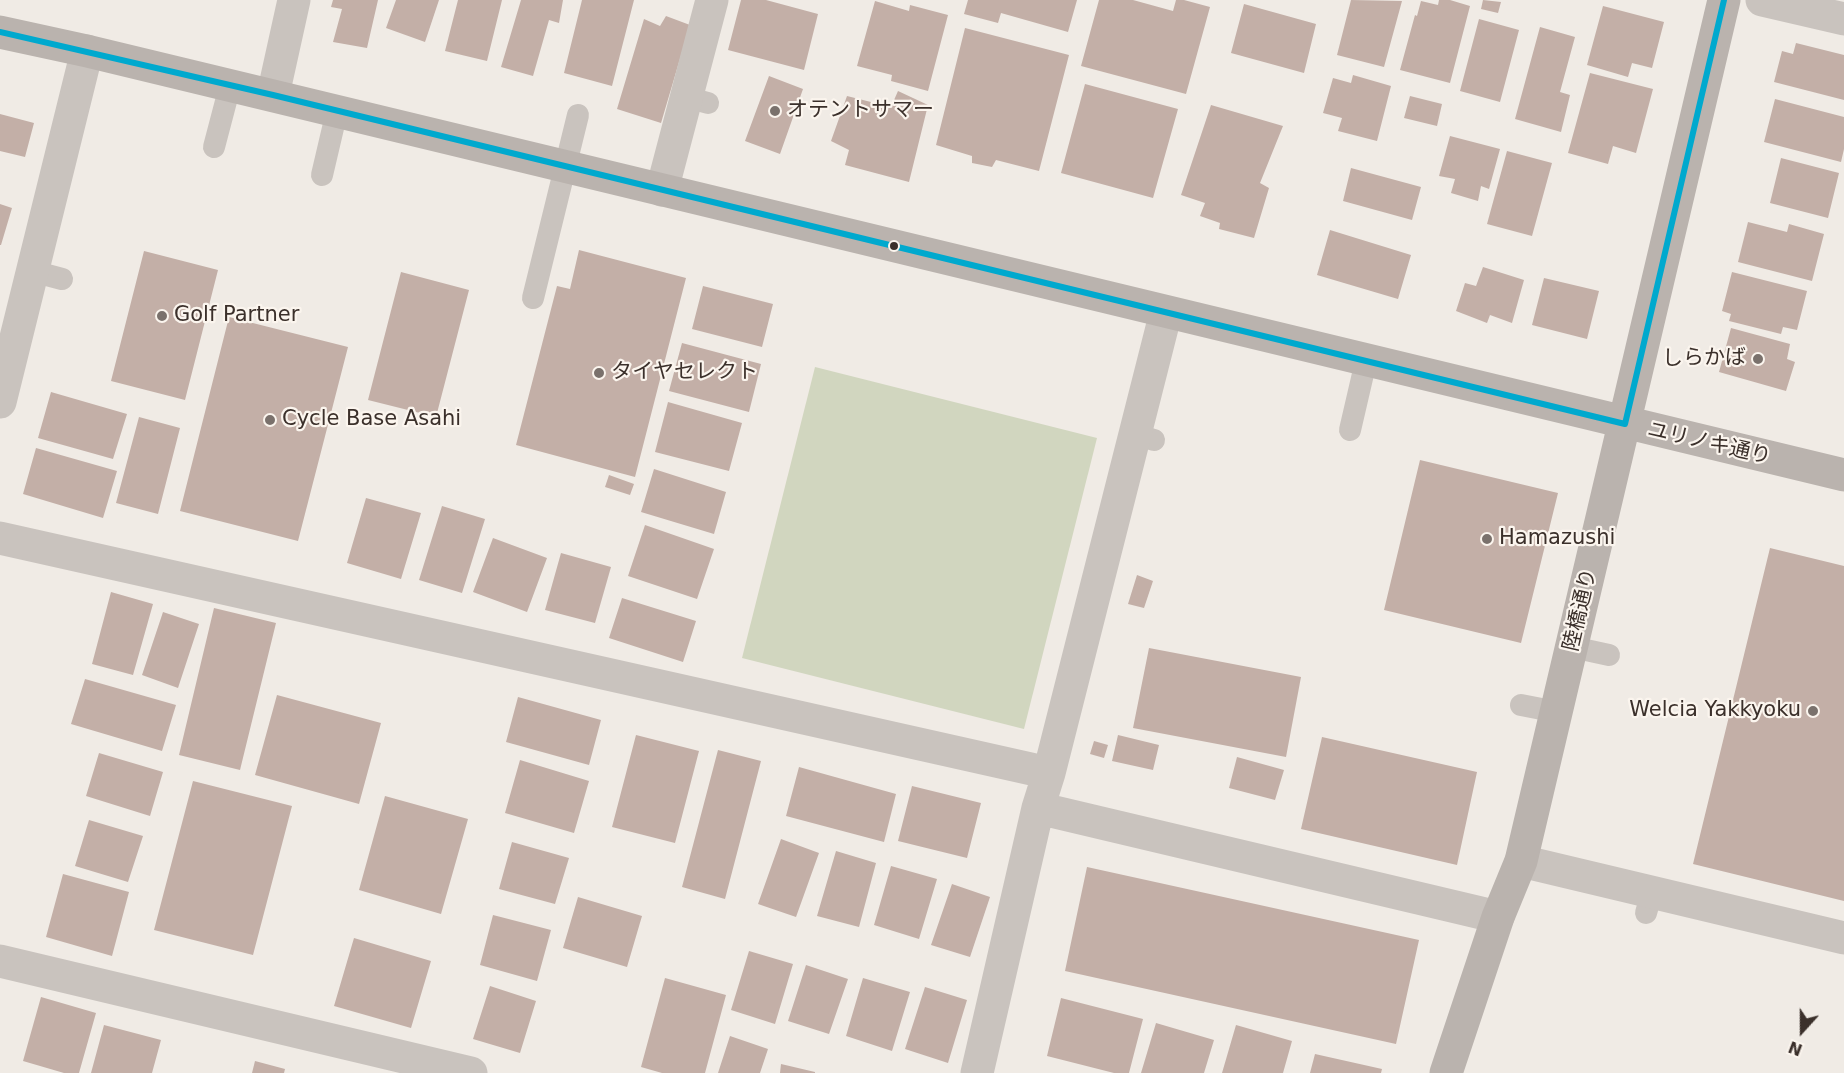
<!DOCTYPE html>
<html>
<head>
<meta charset="utf-8">
<style>
	body { margin:0 }
	#map { position:relative; width:1844px; height:1073px; overflow:hidden; background:#f0ebe5; font-family:"DejaVu Sans",sans-serif }
	canvas { display:block }
	.north { position:absolute; left:1772px; top:1001px; width:60px; height:60px; -webkit-text-stroke:4px #fbf5ee; paint-order:stroke; rotate:201deg; font-size:16px; font-weight:700; line-height:24px; text-align:center; color:#3b302b }
	.north::after { content:''; display:block; margin:auto; width:21px; height:27px; background:#3b302b; clip-path:polygon(50% 0,100% 100%,50% 72%,0 100%) }
</style>
</head>
<body>
<div id="map">
<canvas width="1844" height="1073"></canvas>
<div class="north">N</div>
</div>
<script>
const ctx = document.querySelector('canvas').getContext('2d');
ctx.lineJoin = 'round';
function paint(path, color) { ctx.fillStyle = color; ctx.fill(path, 'evenodd'); }
const shape = rows => new Path2D(rows.map(r => 'M' + r).join(''));
function strokePath(path, color, width, dash) { ctx.strokeStyle = color; ctx.lineWidth = width; ctx.lineCap = dash ? 'butt' : 'round'; ctx.setLineDash(dash || []); ctx.stroke(path); }
function drawText(font, color, halo, rows, align = 'center') {
  ctx.font = font + ' "DejaVu Sans","Noto Sans JP",sans-serif'; ctx.lineWidth = 4.5; ctx.setLineDash([]); ctx.textBaseline = 'middle'; ctx.strokeStyle = halo; ctx.fillStyle = color; for (const [text, x, y, turn = 0] of rows) {
    ctx.save(); ctx.translate(x, y); ctx.rotate((+turn || 0) * Math.PI / 180); ctx.textAlign = isNaN(turn) ? turn : align; if (halo) ctx.strokeText(text, 0, 0); ctx.fillText(text, 0, 0); ctx.restore();
  }
}
const green = shape([
	[815,367,1097,438,1024,729,742,658]
]);
const building = shape([
	[333,0,378,0,367,48,333,42,342,9,331,7],
	[396,0,439,0,425,42,386,28],
	[458,0,502,0,487,61,445,51],
	[521,0,563,0,559,23,549,20,533,76,501,67],
	[582,0,634,0,612,86,564,73],
	[741,0,766,0,818,14,804,70,728,50],
	[968,0,1077,0,1068,32,1001,13,998,23,964,14],
	[1099,0,1133,0,1173,11,1176,0,1184,0,1210,7,1186,94,1081,66],
	[1351,0,1402,1,1384,67,1337,55],
	[1439,0,1450,0,1470,6,1450,83,1400,70,1415,15,1417,16,1421,1,1438,5],
	[1483,0,1501,2,1498,13,1481,9],
	[875,1,909,11,910,5,948,15,928,91,891,81,892,75,857,66],
	[1244,4,1316,24,1304,73,1231,53],
	[1603,6,1664,22,1652,68,1632,63,1628,77,1587,65],
	[666,16,690,25,661,123,617,109,644,19,660,26],
	[1479,19,1519,30,1500,102,1460,91],
	[1540,27,1575,37,1560,92,1570,95,1561,132,1515,119],
	[965,28,1069,55,1039,171,996,160,992,167,972,163,972,156,936,145],
	[1796,43,1844,55,1844,100,1774,82,1782,51,1793,54],
	[1590,73,1653,89,1636,153,1613,146,1608,164,1568,153],
	[1353,75,1391,86,1377,141,1338,131,1342,118,1323,113,1333,78,1351,83],
	[769,76,803,89,780,154,745,141],
	[1085,84,1178,109,1153,198,1061,173],
	[898,91,928,105,909,182,845,165,849,150,831,141,847,96,891,107],
	[1410,96,1442,104,1437,126,1404,118],
	[1775,99,1844,117,1844,149,1841,162,1764,142],
	[1211,105,1283,126,1260,183,1269,188,1254,238,1219,229,1220,223,1200,216,1205,203,1181,195],
	[0,114,34,123,25,157,0,151],
	[1450,136,1500,149,1489,189,1481,186,1478,201,1451,193,1455,179,1439,176],
	[1507,151,1552,163,1532,236,1487,224],
	[1781,158,1839,173,1828,218,1770,203],
	[1351,168,1421,187,1412,220,1343,201],
	[0,204,12,208,1,245,0,245],
	[1748,222,1787,232,1789,224,1824,234,1812,281,1738,262],
	[1330,230,1411,255,1398,299,1317,275],
	[579,250,686,278,635,477,516,445,557,286,570,289],
	[144,251,218,270,185,400,111,381],
	[1483,267,1524,280,1512,323,1490,315,1487,323,1456,311,1465,283,1476,286],
	[401,272,469,290,436,417,368,400],
	[1732,272,1807,291,1797,330,1783,327,1781,334,1729,321,1731,314,1722,311],
	[1544,278,1599,291,1587,339,1532,325],
	[703,286,773,304,762,347,692,329],
	[229,317,348,347,298,541,180,511],
	[1731,328,1790,344,1787,359,1795,362,1786,391,1719,372],
	[682,343,761,364,749,412,669,391],
	[51,392,127,414,113,459,38,438],
	[668,402,742,423,729,471,655,452],
	[139,417,180,428,158,514,116,503],
	[36,448,117,471,103,518,23,494],
	[1420,460,1558,493,1521,643,1384,610],
	[654,469,726,492,714,534,641,512],
	[609,475,634,484,630,495,605,487],
	[366,498,421,513,401,579,347,563],
	[442,506,485,519,462,593,419,580],
	[645,525,714,549,697,599,628,576],
	[493,538,547,558,527,612,473,592],
	[1770,548,1844,566,1844,901,1693,864],
	[561,553,611,567,595,623,545,610],
	[1137,575,1153,581,1144,608,1128,604],
	[111,592,153,604,133,675,92,664],
	[622,598,696,621,683,662,609,638],
	[214,608,276,623,240,770,179,755],
	[163,612,199,624,178,688,142,675],
	[1149,648,1301,677,1286,757,1133,728],
	[85,679,176,705,162,751,71,724],
	[277,695,381,723,359,804,255,775],
	[518,697,601,720,589,765,506,742],
	[636,735,699,751,675,843,612,827],
	[1118,735,1159,745,1153,770,1112,761],
	[1322,737,1477,772,1457,865,1301,829],
	[1094,741,1108,745,1104,758,1090,754],
	[718,750,761,761,725,899,682,887],
	[99,753,163,772,150,816,86,796],
	[1237,757,1284,770,1275,800,1229,788],
	[520,760,589,781,574,833,505,813],
	[799,767,896,794,884,842,786,816],
	[193,781,292,806,253,955,154,930],
	[912,786,981,803,967,858,898,841],
	[385,796,468,819,441,914,359,890],
	[89,820,143,836,128,882,75,866],
	[781,839,819,853,796,917,758,904],
	[512,842,569,858,555,904,499,889],
	[836,851,876,863,859,927,817,916],
	[891,866,937,879,919,939,874,925],
	[1087,867,1419,940,1396,1044,1065,971],
	[63,874,129,892,112,956,46,937],
	[952,884,990,897,970,957,931,945],
	[578,897,642,916,627,967,563,948],
	[493,915,551,930,537,981,480,965],
	[354,938,431,961,411,1028,334,1006],
	[749,951,793,964,775,1024,731,1010],
	[806,965,848,979,829,1034,788,1021],
	[665,978,726,995,705,1073,662,1073,641,1067],
	[863,978,910,992,892,1051,846,1036],
	[490,986,536,1001,520,1053,473,1039],
	[925,987,967,1000,948,1063,905,1049],
	[41,997,96,1013,79,1073,64,1073,23,1061],
	[1061,998,1143,1019,1129,1073,1114,1073,1047,1056],
	[1156,1023,1214,1040,1204,1073,1141,1073],
	[104,1025,161,1040,152,1073,91,1073],
	[1236,1025,1292,1041,1283,1073,1222,1073],
	[730,1036,768,1049,760,1073,718,1073],
	[1315,1054,1382,1069,1381,1073,1310,1073],
	[255,1061,285,1069,284,1073,252,1073],
	[781,1064,815,1072,815,1073,780,1073]
]);
const lane = shape([
	[686,97,708,103],
	[214,147,230,86],
	[322,175,337,111],
	[32,271,62,279],
	[533,298,578,115],
	[1350,430,1366,361],
	[1134,434,1154,440],
	[1572,647,1609,655],
	[1521,705,1557,712],
	[1646,913,1652,892]
]);
const street = shape([
	[1762,0,1844,19],
	[273,95,294,0],
	[662,190,712,0],
	[0,402,87,51],
	[0,538,1049,773],
	[1038,808,1498,917],
	[1521,861,1844,938],
	[0,961,471,1073],
	[977,1073,1038,808,1049,773,1166,312]
]);
const secondary = shape([
	[0,32,87,51,1844,475],
	[1446,1073,1498,917,1521,861,1724,0]
]);
const bus1 = shape([
	[0,32,273,95,1625,424],
	[1625,424,1724,0]
]);
const markers = [
	[775,111,6,"#7a716c"],
	[894,246,5,"#3b302b"],
	[162,316,6,"#7a716c"],
	[1758,359,6,"#7a716c"],
	[599,373,6,"#7a716c"],
	[270,420,6,"#7a716c"],
	[1487,539,6,"#7a716c"],
	[1813,711,6,"#7a716c"]
];
const poiNames = [
	["オテントサマー",787,111],
	["Golf Partner",174,316],
	["しらかば",1746,359,"right"],
	["タイヤセレクト",611,373],
	["Cycle Base Asahi",282,420],
	["Hamazushi",1499,539],
	["Welcia Yakkyoku",1801,711,"right"]
];
const streetNames = [
	["ユリノキ通り",1709,444,13],
	["陸橋通り",1581,610,-77]
];
paint(green, '#d1d6bf');
paint(building, '#c3afa7');
strokePath(lane, '#c9c3be', 22);
strokePath(street, '#c9c3be', 33);
strokePath(secondary, '#bab3ae', 33);
strokePath(bus1, '#00a9ce', 6);
for (const [x, y, r, color] of markers) { const dot = new Path2D(); dot.arc(x, y, r, 0, 2 * Math.PI); ctx.fillStyle = color; ctx.fill(dot); strokePath(dot, '#fbf5ee', 2); }
drawText('21px', '#3b302b', '#fbf5ee', poiNames, 'left');
drawText('21px', '#3b302b', '#fbf5ee', streetNames);
</script>
</body>
</html>
